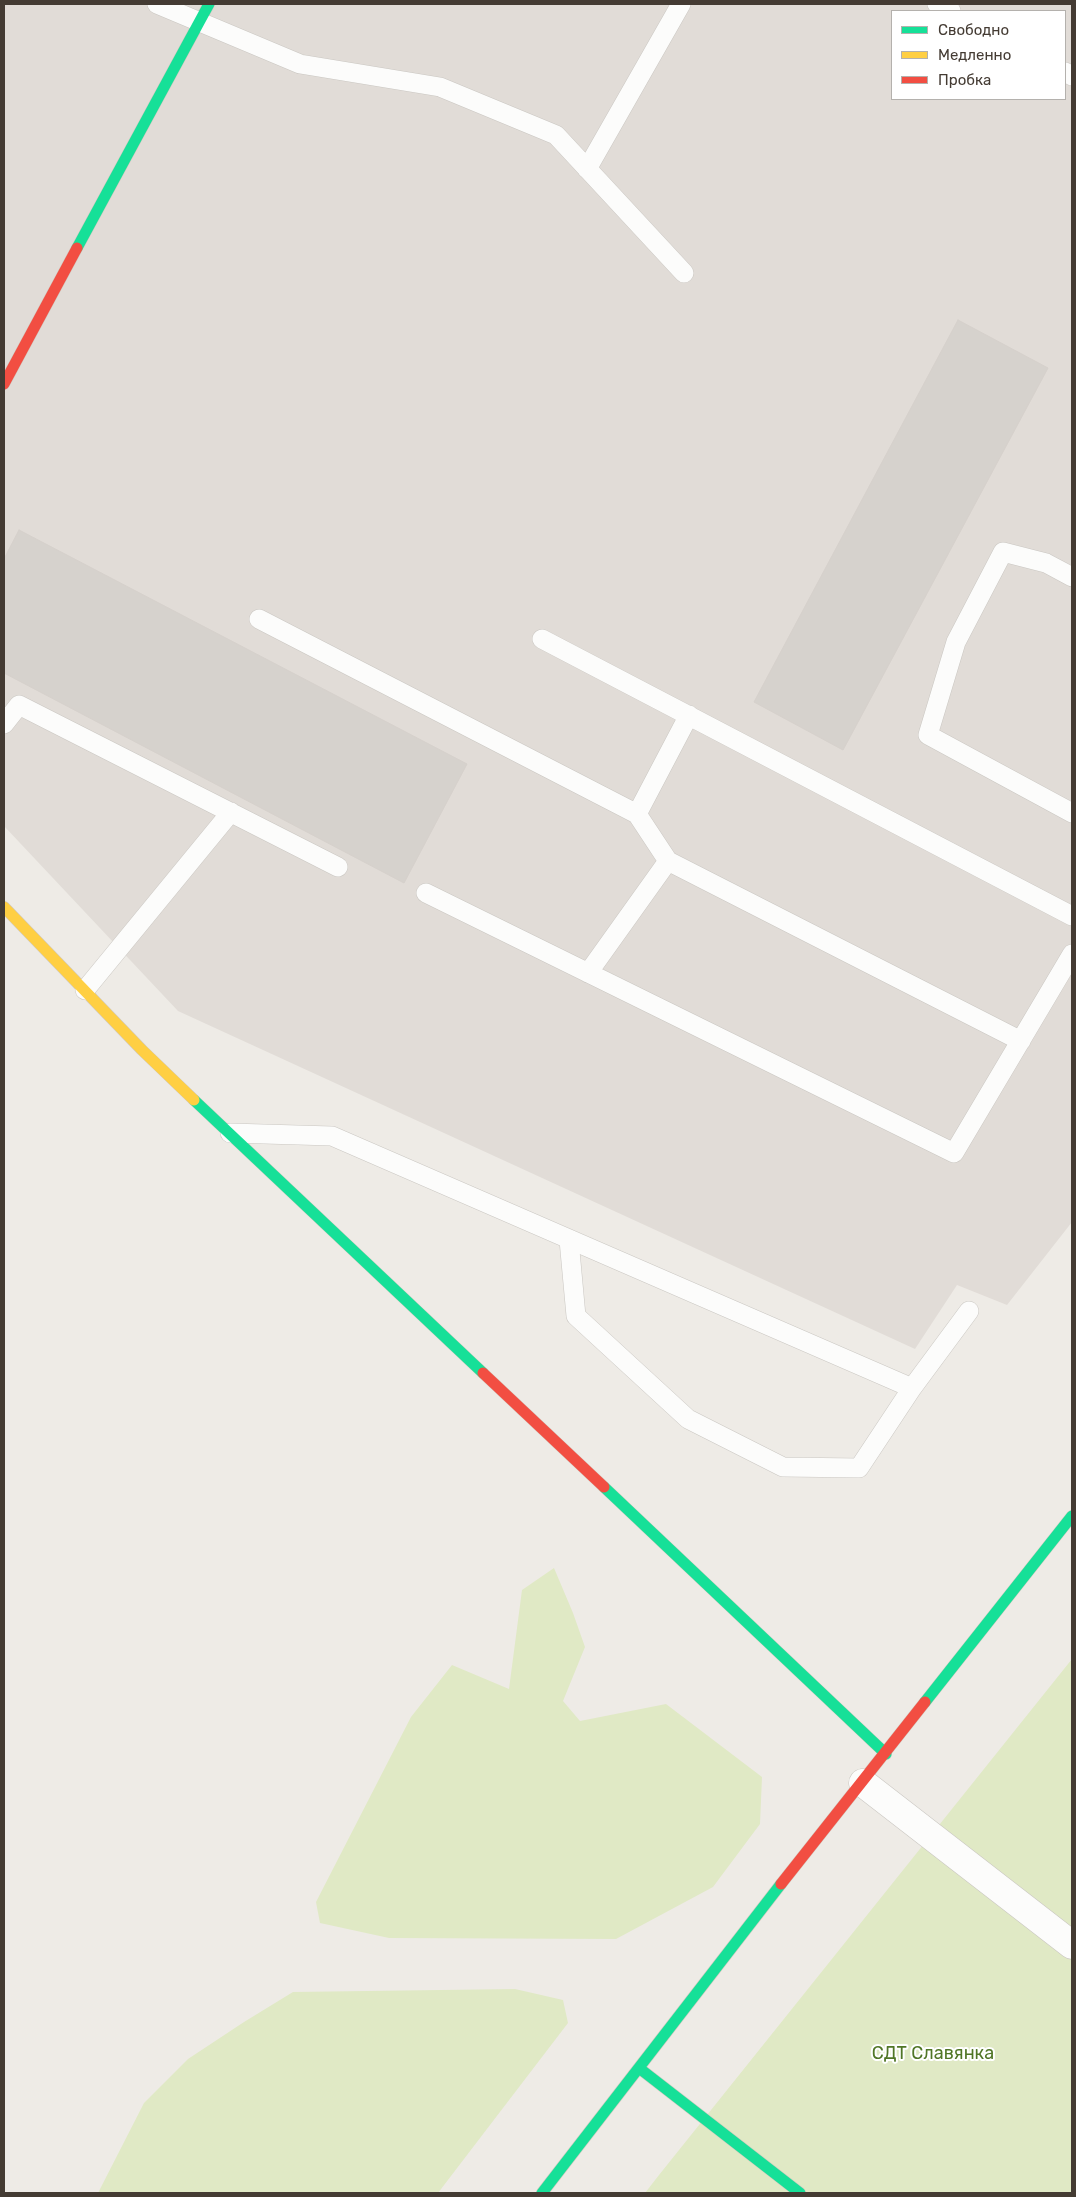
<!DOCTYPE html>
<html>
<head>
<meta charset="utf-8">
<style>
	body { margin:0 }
	#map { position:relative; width:1076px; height:2197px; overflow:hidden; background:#eeebe6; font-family:Rubik,sans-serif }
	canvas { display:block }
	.frame { position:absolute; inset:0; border:5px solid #443b33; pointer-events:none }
	.legend { position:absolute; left:891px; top:10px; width:175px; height:90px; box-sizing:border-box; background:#fff; border:1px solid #b4b1ad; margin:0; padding:6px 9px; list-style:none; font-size:15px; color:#443b33 }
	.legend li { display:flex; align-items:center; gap:10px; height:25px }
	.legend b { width:25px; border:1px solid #b4b1ad }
</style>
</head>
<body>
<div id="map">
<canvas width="1076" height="2197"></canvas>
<div class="frame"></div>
<ul class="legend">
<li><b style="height:6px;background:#16e098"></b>Свободно</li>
<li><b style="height:6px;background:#ffcf43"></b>Медленно</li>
<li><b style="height:6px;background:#f24e42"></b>Пробка</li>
</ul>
</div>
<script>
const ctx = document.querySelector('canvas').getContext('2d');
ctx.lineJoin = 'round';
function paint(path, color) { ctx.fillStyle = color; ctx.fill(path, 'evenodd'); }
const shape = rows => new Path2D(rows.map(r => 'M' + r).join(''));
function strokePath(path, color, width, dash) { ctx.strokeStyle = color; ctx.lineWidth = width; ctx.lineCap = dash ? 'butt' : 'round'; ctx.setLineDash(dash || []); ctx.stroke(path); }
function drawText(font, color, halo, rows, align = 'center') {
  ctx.font = font + ' Rubik,sans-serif'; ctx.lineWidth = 4; ctx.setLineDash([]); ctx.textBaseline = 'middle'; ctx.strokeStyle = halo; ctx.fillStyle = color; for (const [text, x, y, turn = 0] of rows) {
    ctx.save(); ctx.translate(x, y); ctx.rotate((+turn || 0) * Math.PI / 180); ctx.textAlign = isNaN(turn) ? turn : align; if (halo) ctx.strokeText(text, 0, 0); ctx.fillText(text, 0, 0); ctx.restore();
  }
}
const industrial = shape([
	[4,4,1072,4,1072,1222,1007,1305,957,1285,915,1349,178,1011,4,826],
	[892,11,1065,11,1065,99,892,99]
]);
const green = shape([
	[554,1568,573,1613,585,1647,563,1701,580,1721,666,1704,762,1777,760,1824,713,1887,616,1939,389,1938,320,1923,316,1902,411,1717,452,1665,509,1689,522,1590],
	[1072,1659,1072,2193,645,2193,659,2175],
	[515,1989,563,2000,568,2023,438,2193,98,2193,144,2103,188,2059,244,2022,293,1992]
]);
const building = shape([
	[958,320,1048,368,843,750,754,702,958,320],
	[19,530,467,764,404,883,4,673,4,559,19,530]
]);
const lane = shape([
	[157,4,300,64,440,87,556,135,684,273],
	[937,4,951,11],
	[1065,72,1072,76],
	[587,169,681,4],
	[1072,577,1046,563,1003,552,956,642,928,735,1072,813],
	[259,619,637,814],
	[542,639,1072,916],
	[689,715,637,814,668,861,1021,1041],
	[4,724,19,705,338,867],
	[426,893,954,1153,1072,954],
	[588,973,668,861],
	[85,990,231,812],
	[230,1133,332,1136,912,1388],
	[569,1240,576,1316,688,1419,783,1467,859,1468,912,1388,969,1311]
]);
const street = shape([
	[863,1783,1072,1945]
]);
const fast = shape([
	[77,248,209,4],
	[194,1100,483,1373],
	[604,1487,886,1754],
	[925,1702,1072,1516],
	[639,2068,800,2193],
	[542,2193,781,1884]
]);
const slow = shape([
	[4,907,142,1050,194,1100]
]);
const jam = shape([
	[4,384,77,248],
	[483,1373,604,1487],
	[781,1884,925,1702]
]);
const parkNames = [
	["СДТ Славянка",933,2054]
];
paint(industrial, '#e1dcd7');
paint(green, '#e0e9c5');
paint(building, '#d6d2cd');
strokePath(building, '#d6d1cc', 1);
strokePath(lane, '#cac7c2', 20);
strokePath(street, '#cac7c2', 29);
strokePath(fast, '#cfc8be', 12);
strokePath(slow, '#cfc8be', 12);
strokePath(jam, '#cfc8be', 12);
strokePath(lane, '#fcfcfb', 19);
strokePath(street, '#fcfcfb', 28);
strokePath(fast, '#16e098', 11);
strokePath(slow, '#ffcf43', 11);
strokePath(jam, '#f24e42', 11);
drawText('18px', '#507626', '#fff', parkNames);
</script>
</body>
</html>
